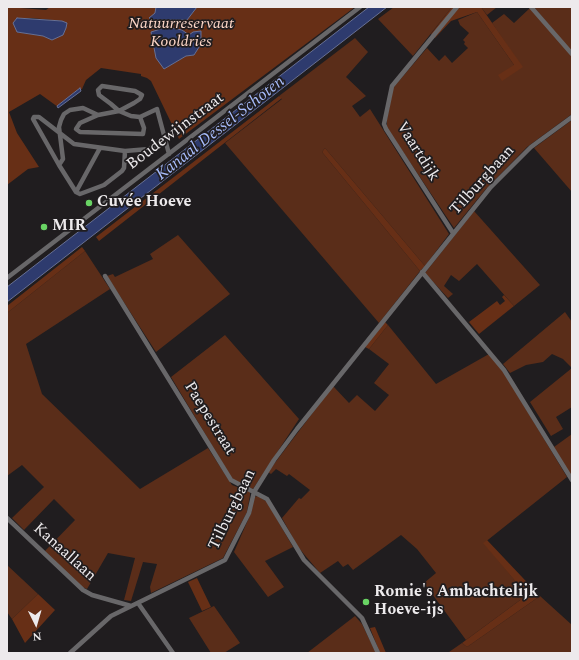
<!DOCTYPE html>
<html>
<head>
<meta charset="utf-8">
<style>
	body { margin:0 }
	#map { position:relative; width:579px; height:660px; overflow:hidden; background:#201d1f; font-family:Spectral,serif }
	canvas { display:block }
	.frame { position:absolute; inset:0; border:8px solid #edeaec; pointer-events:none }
	.north { position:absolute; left:16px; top:604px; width:40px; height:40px; -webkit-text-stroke:3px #201d1f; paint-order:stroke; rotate:175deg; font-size:11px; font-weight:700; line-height:16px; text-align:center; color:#edeaec }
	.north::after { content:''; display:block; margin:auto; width:14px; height:18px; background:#edeaec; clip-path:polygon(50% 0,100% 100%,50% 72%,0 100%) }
</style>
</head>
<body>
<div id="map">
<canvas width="579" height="660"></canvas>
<div class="frame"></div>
<div class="north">N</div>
</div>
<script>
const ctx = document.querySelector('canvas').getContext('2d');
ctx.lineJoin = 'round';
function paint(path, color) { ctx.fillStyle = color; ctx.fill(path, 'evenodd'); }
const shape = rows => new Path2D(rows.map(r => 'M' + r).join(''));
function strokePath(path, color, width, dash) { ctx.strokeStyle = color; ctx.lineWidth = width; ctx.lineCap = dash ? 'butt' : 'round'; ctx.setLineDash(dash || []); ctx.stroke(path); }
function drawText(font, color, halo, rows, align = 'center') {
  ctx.font = font + ' Spectral,serif'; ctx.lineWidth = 3.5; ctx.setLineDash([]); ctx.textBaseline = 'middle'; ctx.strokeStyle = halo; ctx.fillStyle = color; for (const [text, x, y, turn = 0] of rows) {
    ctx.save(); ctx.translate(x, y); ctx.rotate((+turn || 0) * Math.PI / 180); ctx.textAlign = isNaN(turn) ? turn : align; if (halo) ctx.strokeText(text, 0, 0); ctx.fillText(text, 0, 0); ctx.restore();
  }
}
const green = shape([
	[394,7,452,7,413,56,378,19],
	[481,7,497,7,487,15],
	[534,7,572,7,572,52],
	[530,8,572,56,572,114,527,147,485,190,454,228,387,128,387,119,393,88,427,48,439,61,445,55,452,63,468,48,464,44,465,42,463,40,469,33,460,25,458,20,477,12,514,65,522,67,492,23,504,14,514,23],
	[355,38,368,52,346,77,366,96,352,106,360,117,370,109,449,234,425,266,325,148,322,152,420,271,379,323,225,143,282,99,279,96],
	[572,120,572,192,534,148],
	[474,211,540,285,514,306,477,264,459,281,451,275,444,286,453,294,448,298,425,273],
	[178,235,230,294,156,352,107,276,113,274,115,277,153,259,150,254],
	[85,251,110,289,26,344,42,394,140,489,208,448,232,485,250,492,250,495,247,512,223,558,151,593,150,587,157,564,143,562,131,601,124,600,135,558,108,553,87,589,80,586,45,551,75,520,54,499,24,530,12,518,44,487,22,465,7,476,7,313],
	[565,312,572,322,572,407,556,417,563,429,551,436,530,402,572,368,563,359,552,354,543,362,526,365,510,373,503,364],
	[388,325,436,384,489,354,500,366,567,477,484,543,527,595,466,640,424,583,436,573,417,549,401,535,353,570,348,564,343,567,338,561,320,573,298,547,282,518,299,498,301,499,310,490,289,474,287,476,276,469,271,474,268,472,333,386,349,403,357,395,375,411,389,395,374,383,389,364,369,349],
	[225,335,299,419,253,489,234,480,231,477,171,377],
	[572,434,572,479,554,447],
	[258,496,267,502,293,547,265,561,284,587,268,597,234,552,251,513,254,497],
	[7,565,38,594,12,619,7,612],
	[540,596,572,625,572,651,570,653,449,652,462,643,467,647],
	[214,606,240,643,224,653,211,653,189,618],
	[355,616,362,624,376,653,307,653]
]);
const forest = shape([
	[7,7,46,10,50,7,156,7,155,13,187,20,197,7,355,7,179,139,151,81,147,78,141,76,141,74,101,68,86,80,82,89,76,91,58,107,40,94,9,112,17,133,39,167,28,169,7,185],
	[17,18,32,18,62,21,52,40,43,36,17,32],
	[201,44,194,55,186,56,164,69],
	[452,7,481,7,523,67,502,81,498,75,514,65,477,12,451,21,435,38,431,34],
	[279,96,282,98,99,241,96,237],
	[325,148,425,266,420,271,322,152],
	[82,247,85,251,7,313,7,306],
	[504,295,514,306,479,334,469,322,497,301,500,305,505,301,502,297],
	[385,322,388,325,369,349,365,347],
	[487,540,540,596,467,647,462,643,527,595,483,543],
	[197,578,211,607,202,611,188,582],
	[38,594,55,610,25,643,12,619],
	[375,627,386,653,380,653,370,628]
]);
const water = shape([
	[156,7,197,7,187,20,155,20,149,18,155,13,156,7],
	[369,7,387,7,7,302,7,287,369,7],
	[17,18,62,21,67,23,66,28,63,35,52,40,43,36,17,32,13,23,17,18],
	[167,27,182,30,189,35,193,32,201,31,201,44,194,55,186,56,164,69,156,58,151,32,167,27],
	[80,88,81,91,58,108,57,106,80,88]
]);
const street = shape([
	[531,7,572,54],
	[140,117,144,128,143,134,80,132,76,129,80,123,98,115,119,111,134,103,140,99,142,95,135,91,102,86,98,90,99,95,111,104,119,111,131,116,140,117,157,109,169,154],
	[125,151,74,144,39,117,34,117,33,119,59,165,76,192,80,194,104,185,122,171,124,168,125,151,149,149,165,139],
	[59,165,63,159,59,127,61,120,64,114,70,110,83,108,98,115],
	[76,192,100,148],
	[453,233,386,129,384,124,392,86,457,7],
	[422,272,504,370,572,480],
	[105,276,231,480,267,499,304,560,362,618,378,653],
	[7,278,360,7],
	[7,518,83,590,92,595,131,606],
	[138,603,173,653],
	[70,653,111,616,225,560,249,513,254,492,274,460,297,429,490,188,531,147,572,117]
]);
const markers = [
	[89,203,4,"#69d464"],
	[44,227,4,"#69d464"],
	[366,602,4,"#69d464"]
];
const parkNames = [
	["Natuurreservaat",181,25],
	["Kooldries",181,43]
];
const streetNames = [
	["Boudewijnstraat",176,132,-37],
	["Vaartdijk",417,152,58],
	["Tilburgbaan",483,181,-48],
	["Paepestraat",209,419,58],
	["Tilburgbaan",233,510,-64],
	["Kanaallaan",64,553,42]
];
const poiNames = [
	["Cuvée Hoeve",97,203],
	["MIR",52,227],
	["Romie's Ambachtelijk",374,593],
	["Hoeve-ijs",374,611]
];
const waterNames = [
	["Kanaal Dessel-Schoten",221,129,-38]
];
paint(green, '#5a2d19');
paint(forest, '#672f16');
paint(water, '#2e3b6e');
strokePath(water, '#677094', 1);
strokePath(street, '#686769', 4.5);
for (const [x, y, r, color] of markers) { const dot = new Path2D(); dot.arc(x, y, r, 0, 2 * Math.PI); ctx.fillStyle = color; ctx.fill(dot); strokePath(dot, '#201d1f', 1.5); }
drawText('italic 16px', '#fcd6c7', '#201d1f', parkNames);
drawText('16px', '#edeaec', '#201d1f', streetNames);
drawText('bold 16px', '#edeaec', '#201d1f', poiNames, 'left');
drawText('italic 17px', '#a8bdfd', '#201d1f', waterNames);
</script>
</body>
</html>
